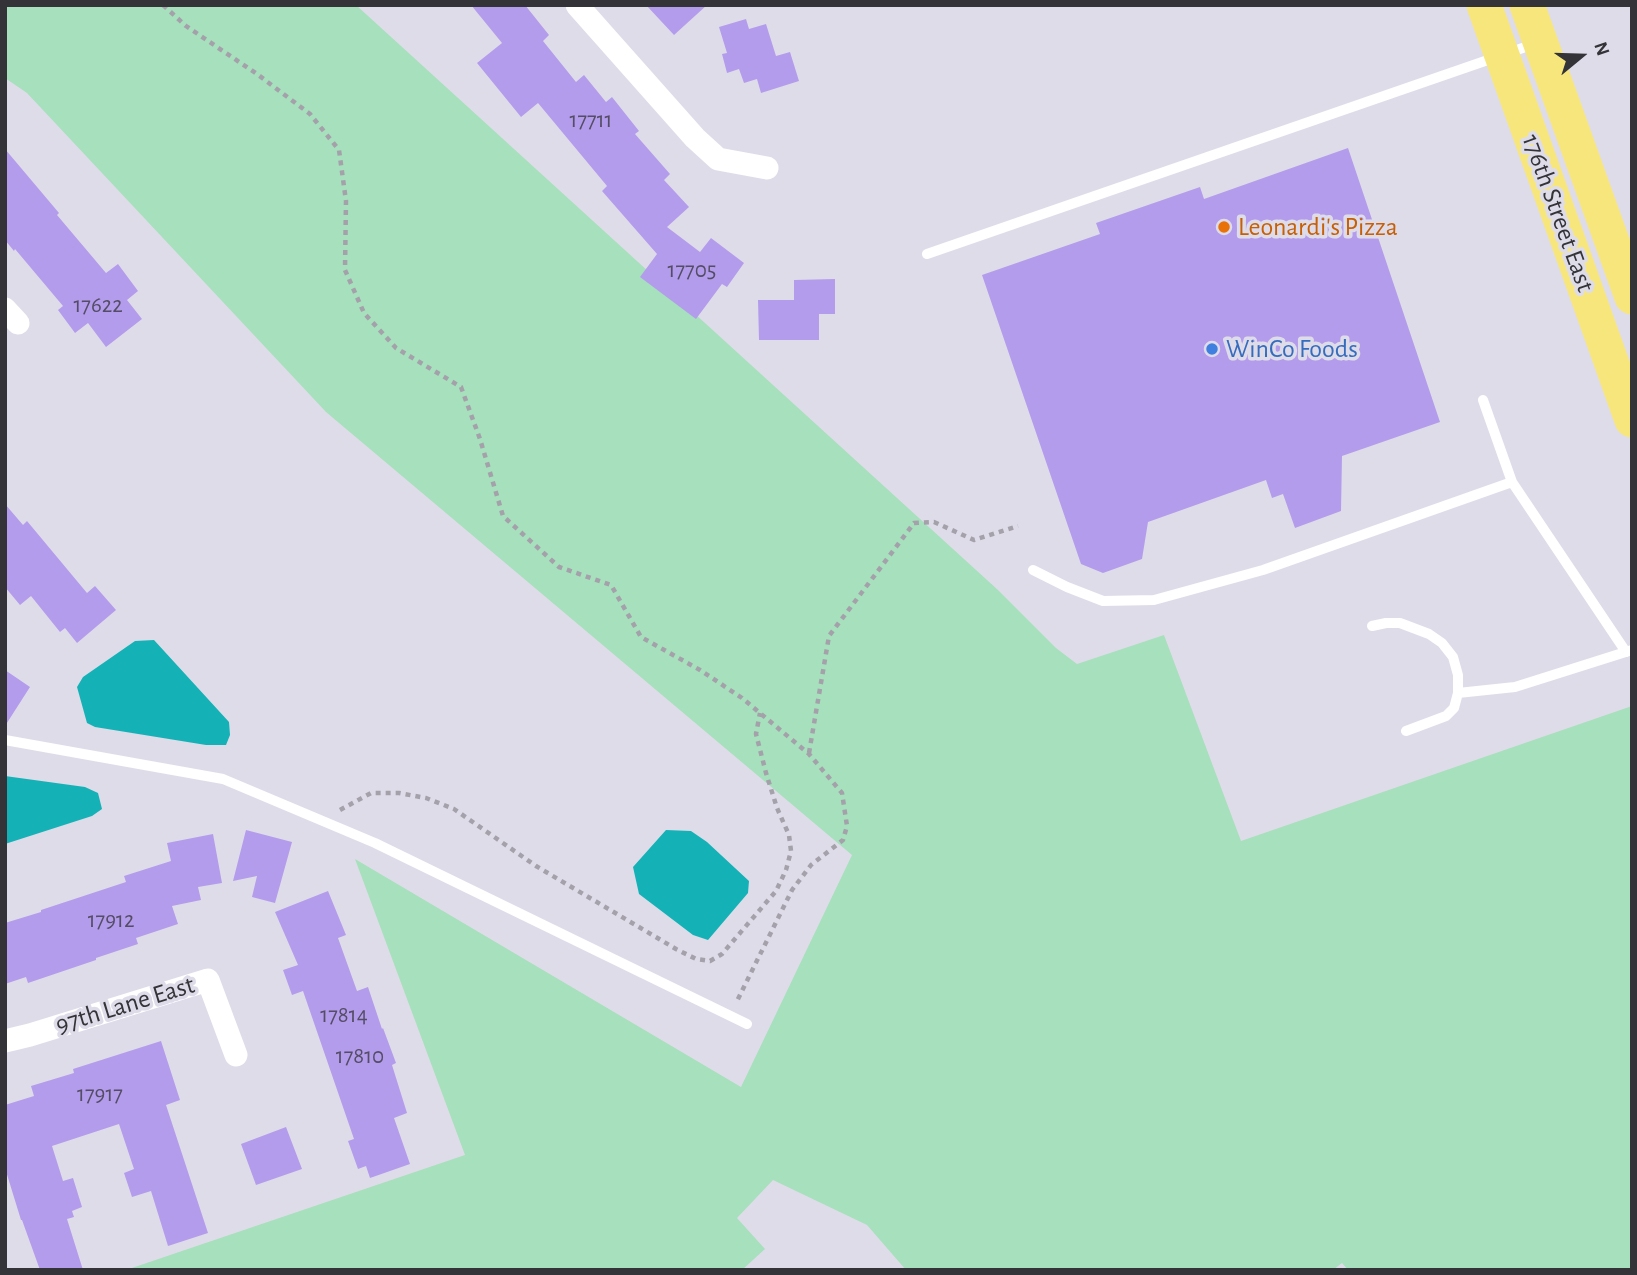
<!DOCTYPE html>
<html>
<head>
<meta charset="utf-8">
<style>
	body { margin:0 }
	#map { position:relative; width:1637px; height:1275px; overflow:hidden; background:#dfdce9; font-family:"Alegreya Sans",sans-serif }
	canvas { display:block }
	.frame { position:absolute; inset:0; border:7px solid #343338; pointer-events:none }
	.north { position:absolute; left:1546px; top:21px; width:70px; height:70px; -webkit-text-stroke:5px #dfdce9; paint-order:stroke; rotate:71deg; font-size:19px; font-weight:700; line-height:28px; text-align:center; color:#343338 }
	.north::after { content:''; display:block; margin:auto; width:24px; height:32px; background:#343338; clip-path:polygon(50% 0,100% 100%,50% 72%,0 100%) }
</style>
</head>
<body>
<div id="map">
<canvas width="1637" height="1275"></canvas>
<div class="frame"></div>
<div class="north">N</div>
</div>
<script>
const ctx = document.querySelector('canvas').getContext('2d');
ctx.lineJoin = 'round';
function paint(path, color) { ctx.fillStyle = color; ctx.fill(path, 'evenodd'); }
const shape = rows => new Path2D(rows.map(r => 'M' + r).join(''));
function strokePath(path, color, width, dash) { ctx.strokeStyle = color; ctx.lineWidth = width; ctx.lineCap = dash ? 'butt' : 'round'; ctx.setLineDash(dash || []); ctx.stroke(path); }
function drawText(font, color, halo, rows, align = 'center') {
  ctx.font = font + ' "Alegreya Sans",sans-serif'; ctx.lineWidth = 7; ctx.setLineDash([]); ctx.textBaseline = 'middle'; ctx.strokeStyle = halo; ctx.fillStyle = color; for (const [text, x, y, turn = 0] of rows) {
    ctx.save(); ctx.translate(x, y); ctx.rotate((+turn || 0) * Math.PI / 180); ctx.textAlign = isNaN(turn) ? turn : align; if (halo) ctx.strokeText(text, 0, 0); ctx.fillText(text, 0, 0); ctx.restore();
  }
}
const green = shape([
	[5,5,356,5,998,590,1056,648,1077,664,1164,635,1241,841,1632,706,1632,1270,1348,1270,1342,1263,1333,1270,906,1270,867,1225,773,1180,737,1218,765,1249,742,1270,126,1270,465,1155,355,859,741,1087,852,855,326,412,27,93,5,78]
]);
const water = shape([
	[154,640,229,722,230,735,226,745,206,745,95,727,87,723,77,687,83,677,135,641],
	[5,776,85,787,98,793,102,809,92,816,5,844],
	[666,830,691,831,707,842,749,881,748,893,708,940,693,935,639,894,633,867]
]);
const building = shape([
	[471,5,525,5,549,35,543,41,576,82,584,75,606,102,612,97,639,131,635,134,670,174,664,180,689,207,667,227,700,252,711,238,744,263,727,287,722,284,696,319,640,277,657,254,602,191,607,186,538,103,521,117,477,63,502,43],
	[646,5,707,5,674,35],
	[746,19,749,29,766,24,776,56,790,52,799,81,761,93,757,79,744,83,739,69,727,73,722,54,727,53,719,27],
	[1348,148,1440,422,1342,456,1341,511,1295,528,1283,494,1272,498,1266,480,1148,522,1142,559,1103,573,1081,564,982,275,1100,234,1096,223,1200,187,1204,199],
	[5,149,59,213,57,215,106,273,118,264,138,291,127,300,142,319,106,347,88,323,75,333,58,310,63,306,15,249,14,251,5,240],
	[835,279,835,314,819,314,819,340,759,340,758,300,794,300,794,280],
	[5,504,23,525,27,521,87,593,95,586,116,610,77,643,65,628,60,632,31,596,20,605,5,587],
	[5,670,30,687,5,726],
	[246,830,292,842,275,903,252,897,257,876,233,881],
	[213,834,222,883,198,887,201,900,172,906,178,924,136,938,138,944,96,958,96,960,28,983,26,977,5,984,5,923,41,912,41,910,126,882,124,876,171,861,167,843],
	[328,891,346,935,338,938,357,991,368,987,382,1029,383,1028,396,1063,392,1065,407,1113,394,1118,410,1164,370,1178,366,1166,358,1169,348,1141,354,1139,303,991,292,995,283,970,298,965,275,912],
	[161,1041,180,1100,166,1105,208,1233,168,1246,151,1191,132,1197,124,1173,134,1169,119,1124,52,1146,63,1181,73,1178,82,1207,72,1211,74,1217,67,1219,83,1270,40,1270,22,1220,21,1220,5,1168,5,1105,34,1096,31,1086,74,1073,73,1069],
	[286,1127,302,1169,256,1185,241,1144]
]);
const path = shape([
	[163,5,186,26,257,74,310,114,339,150,346,201,345,270,364,313,396,348,461,387,480,439,503,516,559,567,611,585,641,637,700,670,742,698,809,754,842,793,847,826,843,840,811,865,792,890,736,1003],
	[809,753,829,636,914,523,934,522,974,540,1018,526],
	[340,810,371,793,399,793,426,798,454,809,536,866,676,949,696,959,710,961,722,954,776,891,786,870,791,851,789,835,777,808,766,773,756,734,760,713]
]);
const service = shape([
	[927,254,1537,43],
	[1483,400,1512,482,1626,652],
	[1033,570,1067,587,1103,601,1154,600,1263,570,1512,482],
	[1372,626,1386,623,1400,623,1429,634,1442,643,1453,657,1458,675,1458,693,1515,687,1632,650],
	[1406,731,1446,716,1454,708,1458,693],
	[5,740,223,779,375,843,747,1024]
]);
const minor = shape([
	[577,5,695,138,718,159,767,168],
	[5,309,18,323],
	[5,1041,30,1035,208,980,236,1055]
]);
const primary = shape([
	[1484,5,1632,420],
	[1527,5,1632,297]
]);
const markers = [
	[1224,227,7,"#e8710a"],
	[1212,349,7,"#3f7fe0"]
];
const numberNames = [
	["17711",591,120],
	["17705",692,270],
	["17622",98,305],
	["17912",111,920],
	["17814",344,1015],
	["17810",360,1056],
	["17917",100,1094]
];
const streetNames = [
	["176th Street East",1558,213,70],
	["97th Lane East",125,1005,-17]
];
const foodNames = [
	["Leonardi's Pizza",1238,227]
];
const shopNames = [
	["WinCo Foods",1226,349]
];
paint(green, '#a7e0bc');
paint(water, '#14b2b7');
paint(building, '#b39cec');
strokePath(path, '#a4a1ab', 4.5, [5, 5]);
strokePath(service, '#fff', 10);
strokePath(minor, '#fff', 23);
strokePath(primary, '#f7e67c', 35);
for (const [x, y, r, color] of markers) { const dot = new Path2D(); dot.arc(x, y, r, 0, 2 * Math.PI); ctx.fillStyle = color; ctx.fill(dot); strokePath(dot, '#dfdce9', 2.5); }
drawText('23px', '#544d65', null, numberNames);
drawText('26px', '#343338', '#dfdce9', streetNames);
drawText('26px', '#c56008', '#dfdce9', foodNames, 'left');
drawText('26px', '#366cbe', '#dfdce9', shopNames, 'left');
</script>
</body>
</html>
